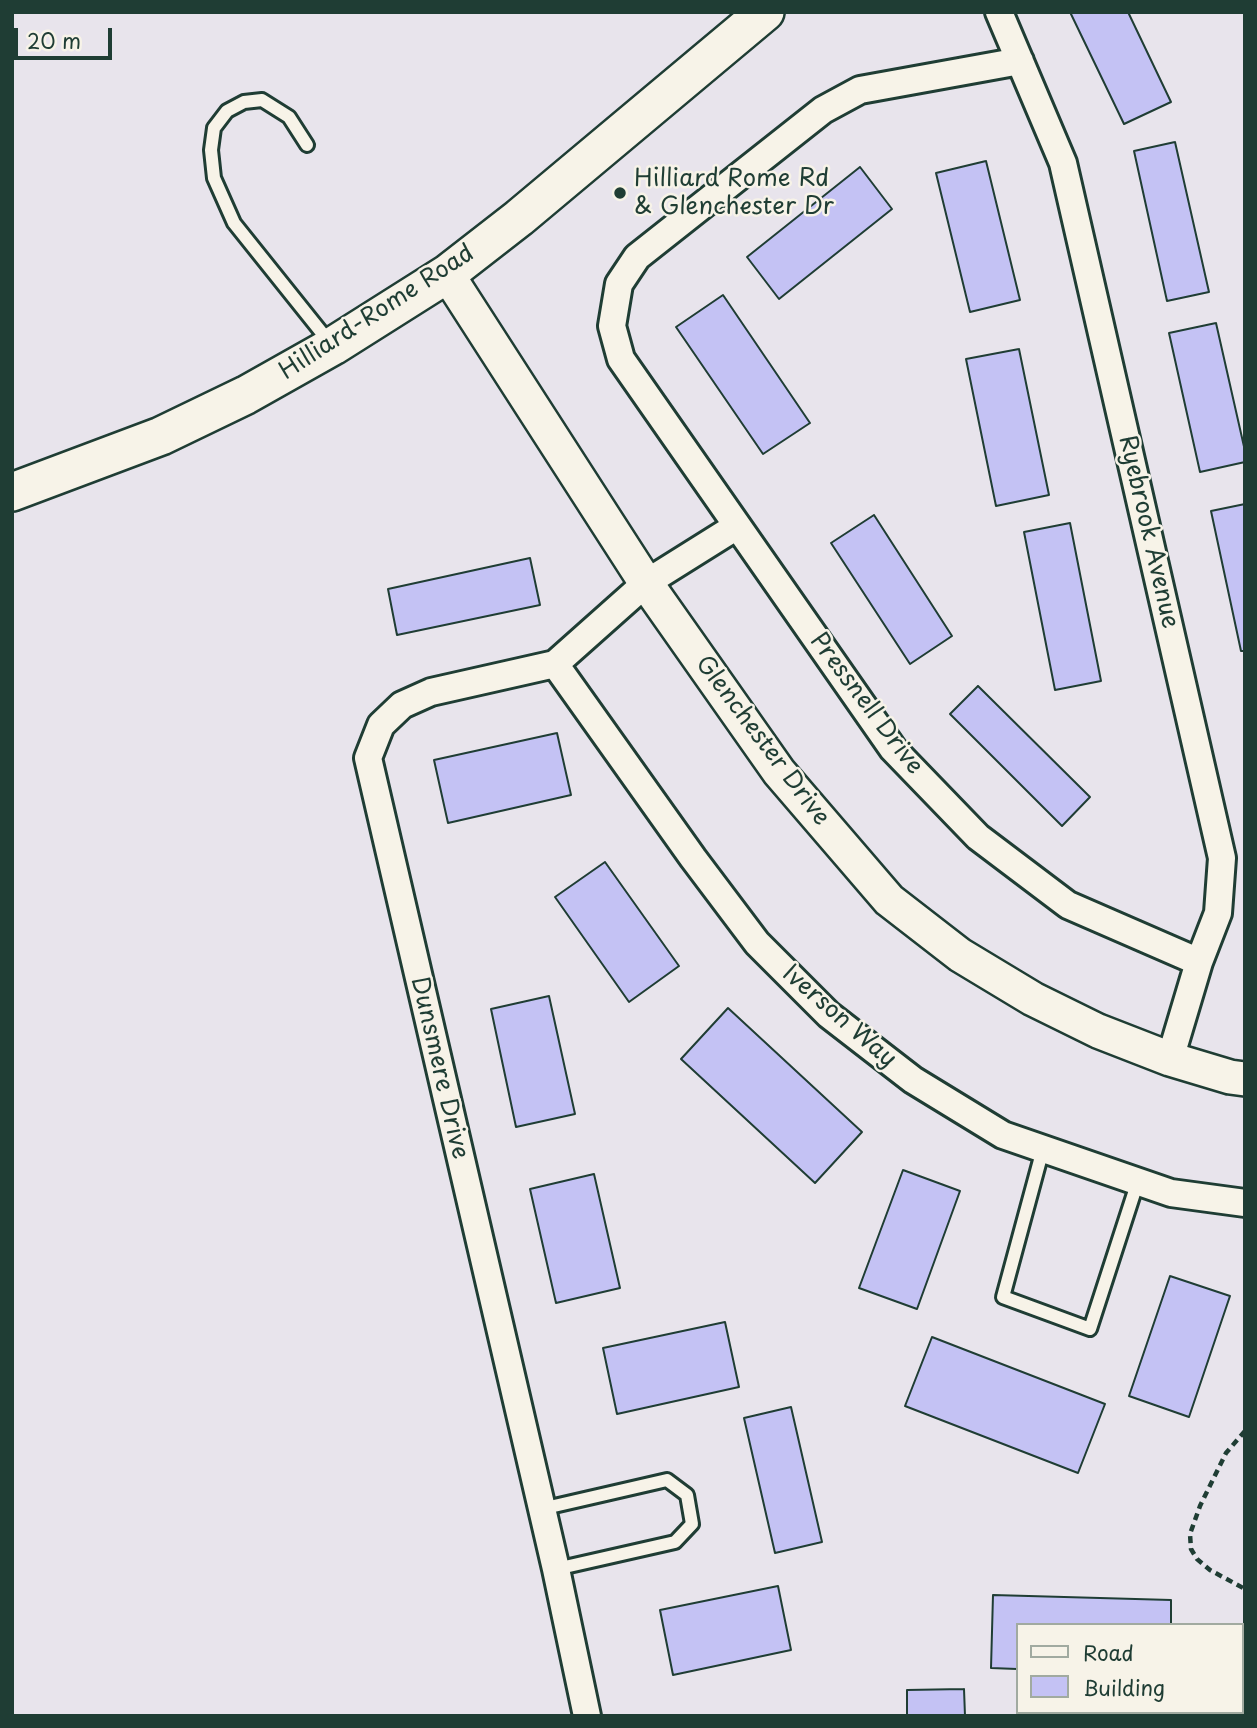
<!DOCTYPE html>
<html>
<head>
<meta charset="utf-8">
<style>
	body { margin:0 }
	#map { position:relative; width:1257px; height:1728px; overflow:hidden; background:#e8e4ec; font-family:"Playpen Sans",sans-serif }
	canvas { display:block }
	.frame { position:absolute; inset:0; border:14px solid #1f3d34; pointer-events:none }
	.legend { position:absolute; left:1016px; top:1623px; width:228px; height:91px; box-sizing:border-box; background:#f7f3e8; border:2px solid #a1aaa0; margin:0; padding:9px 12px; list-style:none; font-size:21px; color:#1f3d34 }
	.legend li { display:flex; align-items:center; gap:14px; height:35px }
	.legend b { width:35px; border:2px solid #a1aaa0 }
	.scale { position:absolute; left:14px; top:28px; width:98px; height:32px; box-sizing:border-box; border:4px solid #1f3d34; border-top:0; padding-left:9px; font-size:21px; line-height:24px; white-space:nowrap; color:#1f3d34; -webkit-text-stroke:5px #f7f3e8; paint-order:stroke }
</style>
</head>
<body>
<div id="map">
<canvas width="1257" height="1728"></canvas>
<div class="frame"></div>
<ul class="legend">
<li><b style="height:9px;background:#f7f3e8"></b>Road</li>
<li><b style="height:19px;background:#c4c2f4"></b>Building</li>
</ul>
<div class="scale">20 m</div>
</div>
<script>
const ctx = document.querySelector('canvas').getContext('2d');
ctx.lineJoin = 'round';
function paint(path, color) { ctx.fillStyle = color; ctx.fill(path, 'evenodd'); }
const shape = rows => new Path2D(rows.map(r => 'M' + r).join(''));
function strokePath(path, color, width, dash) { ctx.strokeStyle = color; ctx.lineWidth = width; ctx.lineCap = dash ? 'butt' : 'round'; ctx.setLineDash(dash || []); ctx.stroke(path); }
function drawText(font, color, halo, rows, align = 'center') {
  ctx.font = font + ' "Playpen Sans",sans-serif'; ctx.lineWidth = 5; ctx.setLineDash([]); ctx.textBaseline = 'middle'; ctx.strokeStyle = halo; ctx.fillStyle = color; for (const [text, x, y, turn = 0] of rows) {
    ctx.save(); ctx.translate(x, y); ctx.rotate((+turn || 0) * Math.PI / 180); ctx.textAlign = isNaN(turn) ? turn : align; if (halo) ctx.strokeText(text, 0, 0); ctx.fillText(text, 0, 0); ctx.restore();
  }
}
const building = shape([
	[1070,12,1128,12,1171,102,1124,124,1070,12],
	[1175,142,1209,292,1167,301,1134,151,1175,142],
	[986,161,1020,300,970,312,936,173,986,161],
	[860,167,892,209,779,299,747,257,860,167],
	[723,295,810,423,763,454,676,327,723,295],
	[1216,323,1245,451,1245,462,1200,472,1169,333,1216,323],
	[1019,349,1049,495,996,506,966,359,1019,349],
	[1245,504,1245,651,1241,651,1211,511,1245,504],
	[874,515,952,636,910,664,831,543,874,515],
	[1070,523,1101,681,1055,690,1024,532,1070,523],
	[530,558,540,605,397,635,388,589,530,558],
	[978,686,1090,797,1062,826,950,714,978,686],
	[557,733,571,795,448,823,434,760,557,733],
	[605,862,679,966,629,1002,555,897,605,862],
	[549,996,575,1114,516,1127,491,1009,549,996],
	[728,1008,862,1132,815,1183,681,1059,728,1008],
	[903,1170,960,1191,917,1309,859,1288,903,1170],
	[594,1174,620,1288,556,1303,530,1189,594,1174],
	[1170,1276,1230,1296,1189,1417,1129,1396,1170,1276],
	[725,1322,739,1387,617,1414,603,1348,725,1322],
	[932,1337,1105,1404,1078,1473,905,1406,932,1337],
	[791,1407,822,1542,775,1553,744,1418,791,1407],
	[778,1586,791,1650,673,1675,660,1610,778,1586],
	[993,1595,1171,1600,1171,1625,1017,1625,1017,1669,991,1668,993,1595],
	[964,1689,965,1716,907,1716,907,1690,964,1689],
	[1241,1691,1245,1691,1245,1716,1201,1716,1201,1712,1241,1712,1241,1691]
]);
const path = shape([
	[1245,1431,1226,1453,1200,1506,1190,1534,1191,1549,1197,1559,1210,1570,1245,1589]
]);
const service = shape([
	[307,145,289,117,262,100,244,102,227,111,214,128,211,150,214,178,234,223,330,343],
	[1043,1149,1003,1297,1090,1329,1138,1181],
	[541,1509,667,1480,687,1495,692,1524,675,1542,556,1569]
]);
const minor = shape([
	[999,12,1063,163,1222,858,1218,913,1199,962,1170,1059],
	[1020,61,860,90,823,110,637,257,619,284,612,326,621,359,893,749,978,837,1068,905,1199,962],
	[555,664,693,858,757,943,829,1015,913,1080,1003,1135,1171,1193,1245,1203],
	[587,1716,556,1569,368,758,381,725,402,705,431,692,555,664,646,583,737,526]
]);
const tertiary = shape([
	[447,274,646,583,779,772,889,900,960,955,1033,999,1098,1031,1170,1059,1230,1077,1245,1079]
]);
const secondary = shape([
	[12,492,161,436,246,395,333,346,447,274,519,218,765,12]
]);
const markers = [
	[620,193,7,"#1f3d34"]
];
const poiNames = [
	["Hilliard Rome Rd",634,179],
	["& Glenchester Dr",634,207]
];
const streetNames = [
	["Hilliard-Rome Road",377,313,-33],
	["Ryebrook Avenue",1148,532,77],
	["Pressnell Drive",866,704,53],
	["Glenchester Drive",762,741,53],
	["Iverson Way",839,1017,41],
	["Dunsmere Drive",439,1068,77]
];
paint(building, '#c4c2f4');
strokePath(building, '#1f3d34', 2);
strokePath(service, '#1f3d34', 18);
strokePath(minor, '#1f3d34', 32);
strokePath(tertiary, '#1f3d34', 38);
strokePath(secondary, '#1f3d34', 42);
strokePath(path, '#1f3d34', 4.5, [7, 5]);
strokePath(service, '#f7f3e8', 12);
strokePath(minor, '#f7f3e8', 26);
strokePath(tertiary, '#f7f3e8', 33);
strokePath(secondary, '#f7f3e8', 37);
for (const [x, y, r, color] of markers) { const dot = new Path2D(); dot.arc(x, y, r, 0, 2 * Math.PI); ctx.fillStyle = color; ctx.fill(dot); strokePath(dot, '#f7f3e8', 2.5); }
drawText('24px', '#1f3d34', '#f7f3e8', poiNames, 'left');
drawText('24px', '#1f3d34', '#f7f3e8', streetNames);
</script>
</body>
</html>
